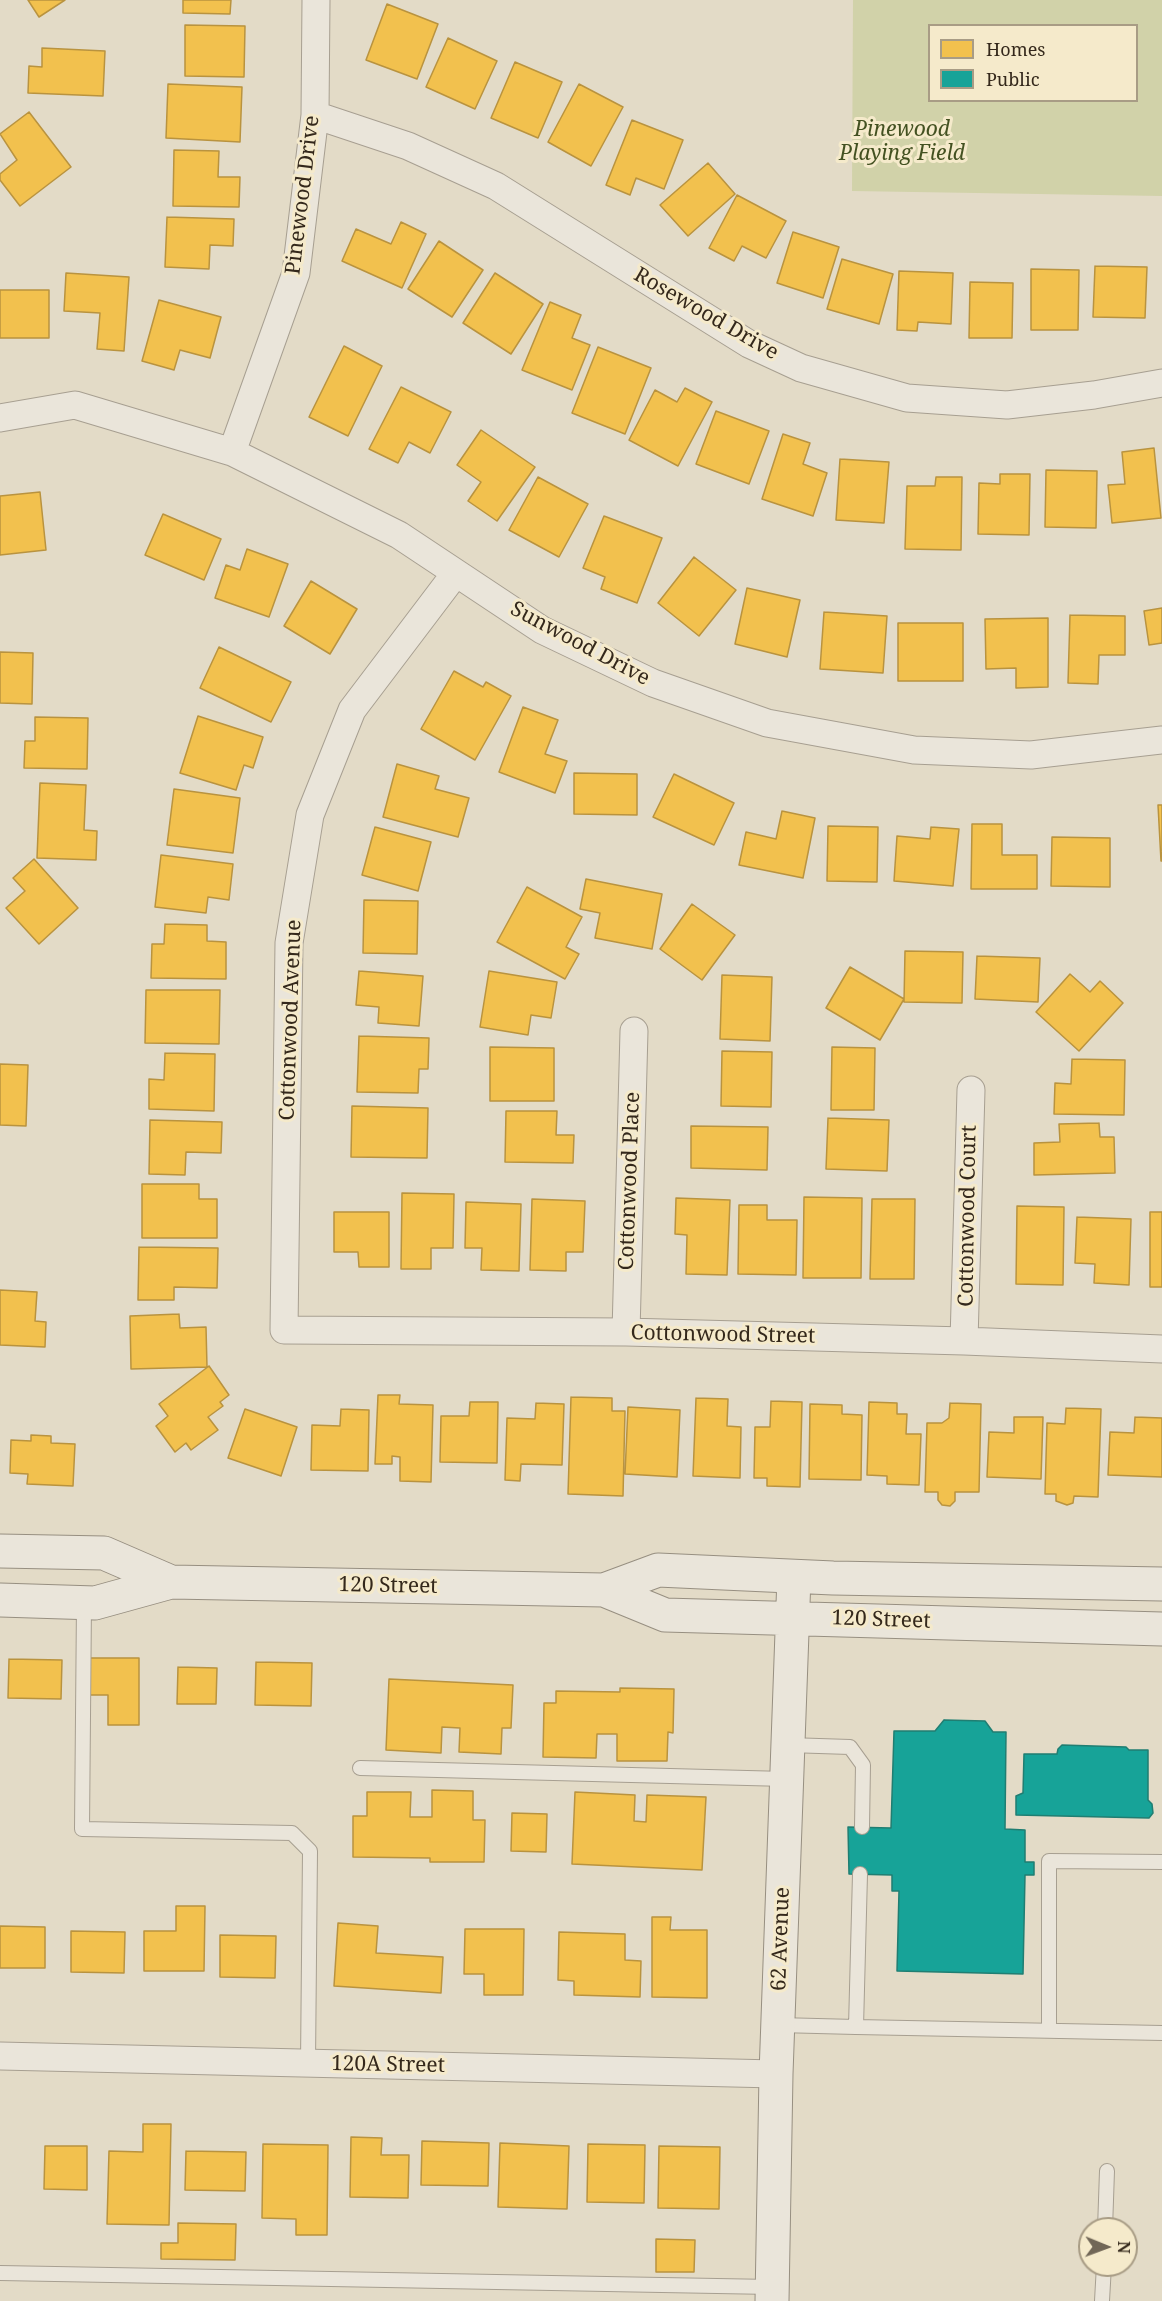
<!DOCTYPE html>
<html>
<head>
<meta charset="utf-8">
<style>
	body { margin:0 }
	#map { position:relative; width:1162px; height:2301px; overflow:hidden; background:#e3dbc7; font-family:"Noto Serif",serif }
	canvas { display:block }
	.legend { position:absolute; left:928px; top:24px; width:210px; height:78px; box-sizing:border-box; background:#f5eacb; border:2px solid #a89c85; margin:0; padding:8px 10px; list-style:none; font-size:18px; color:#34281b }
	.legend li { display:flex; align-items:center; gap:12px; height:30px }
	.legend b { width:30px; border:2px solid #a89c85 }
	.north { position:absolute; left:1078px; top:2217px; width:60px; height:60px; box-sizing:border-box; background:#f5eacb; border:2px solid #a89c85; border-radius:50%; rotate:91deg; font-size:16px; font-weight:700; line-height:24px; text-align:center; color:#34281b }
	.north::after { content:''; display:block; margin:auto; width:21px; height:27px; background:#716757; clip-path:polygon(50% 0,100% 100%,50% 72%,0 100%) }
</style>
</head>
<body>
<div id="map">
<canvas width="1162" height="2301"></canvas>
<ul class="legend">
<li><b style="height:16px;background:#f2c14e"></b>Homes</li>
<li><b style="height:16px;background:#17a398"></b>Public</li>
</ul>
<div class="north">N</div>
</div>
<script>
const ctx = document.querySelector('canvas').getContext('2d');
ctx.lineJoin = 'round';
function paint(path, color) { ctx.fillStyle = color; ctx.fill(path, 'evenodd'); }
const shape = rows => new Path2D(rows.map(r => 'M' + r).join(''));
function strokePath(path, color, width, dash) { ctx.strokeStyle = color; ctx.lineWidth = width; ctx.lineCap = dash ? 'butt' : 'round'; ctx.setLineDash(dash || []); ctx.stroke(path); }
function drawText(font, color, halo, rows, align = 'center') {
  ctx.font = font + ' "Noto Serif",serif'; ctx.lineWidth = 6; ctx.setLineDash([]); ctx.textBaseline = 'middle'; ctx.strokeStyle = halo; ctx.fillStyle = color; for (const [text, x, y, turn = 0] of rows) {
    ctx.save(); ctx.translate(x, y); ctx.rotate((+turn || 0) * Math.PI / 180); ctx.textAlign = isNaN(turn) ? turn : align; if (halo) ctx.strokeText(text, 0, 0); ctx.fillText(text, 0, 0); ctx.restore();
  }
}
const green = shape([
	[853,0,1162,0,1162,196,852,191],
	[930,26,1136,26,1136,100,930,100]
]);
const homes = shape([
	[28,0,65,0,39,17,28,0],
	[183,0,231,0,230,14,183,13,183,0],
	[387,4,438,24,417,79,366,60,387,4],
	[185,25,245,26,244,77,185,76,185,25],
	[448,38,497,61,475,109,426,87,448,38],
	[42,48,105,51,103,96,28,93,29,66,42,67,42,48],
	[515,62,562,82,538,138,491,118,515,62],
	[168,84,242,87,240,142,166,138,168,84],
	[579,84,623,107,591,166,548,142,579,84],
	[29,112,71,167,20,206,0,180,0,174,17,160,0,134,29,112],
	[632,120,683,140,664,189,636,178,630,195,606,185,632,120],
	[174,150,219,151,218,177,240,177,239,207,173,206,174,150],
	[708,163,735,194,688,236,660,205,708,163],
	[737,195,786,221,766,258,742,246,734,261,709,248,737,195],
	[167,217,234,219,233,246,210,245,209,269,165,267,167,217],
	[401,222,426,234,402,288,342,261,356,229,391,244,401,222],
	[793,232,839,247,823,298,777,283,793,232],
	[439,241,483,270,452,317,408,289,439,241],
	[842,259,893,274,879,324,827,309,842,259],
	[1095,266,1147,267,1145,318,1093,317,1095,266],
	[1031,269,1079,270,1078,330,1031,330,1031,269],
	[899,271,953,273,951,324,918,322,917,331,897,330,899,271],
	[66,273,129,277,124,351,97,349,100,313,64,311,66,273],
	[495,273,543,304,511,354,463,323,495,273],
	[970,282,1013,283,1012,338,969,338,970,282],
	[0,290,49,290,49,338,0,338,0,290],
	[159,300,221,317,210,358,180,350,174,370,142,361,159,300],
	[550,302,581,315,572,338,590,345,572,390,522,370,550,302],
	[344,346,382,366,348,436,309,417,344,346],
	[598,347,651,368,625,434,572,413,598,347],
	[401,387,451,412,430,453,409,442,398,463,369,449,401,387],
	[685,388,712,402,678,466,629,440,655,390,677,402,685,388],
	[716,411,769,431,749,484,696,464,716,411],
	[481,430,535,467,497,521,468,501,481,482,457,465,481,430],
	[783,434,810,443,803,464,827,473,813,516,762,499,783,434],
	[1154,448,1161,518,1112,523,1108,485,1125,484,1122,452,1154,448],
	[840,459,889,462,884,523,836,520,840,459],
	[1046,470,1097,471,1096,528,1045,527,1046,470],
	[1000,474,1030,474,1029,535,978,534,979,483,1000,484,1000,474],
	[538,477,588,504,559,557,509,530,538,477],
	[936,477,962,477,961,550,905,549,907,486,935,486,936,477],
	[40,492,46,550,0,555,0,496,40,492],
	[163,514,221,539,204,580,145,555,163,514],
	[604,516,662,538,637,603,601,589,605,577,583,568,604,516],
	[247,549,288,564,269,617,215,598,226,565,240,570,247,549],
	[694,557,736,590,699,636,658,603,694,557],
	[311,581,357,609,330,654,284,626,311,581],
	[747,588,800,600,787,657,735,644,747,588],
	[1162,608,1162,643,1149,645,1144,611,1162,608],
	[824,612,887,616,883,673,820,669,824,612],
	[1070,615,1125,616,1125,655,1099,655,1098,684,1068,683,1070,615],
	[1048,618,1048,687,1016,688,1016,668,986,669,985,619,1048,618],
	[898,623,963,623,963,681,898,681,898,623],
	[219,647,291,682,271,722,200,688,219,647],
	[0,652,33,653,32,704,0,703,0,652],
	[454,671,483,687,486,682,511,696,475,760,421,729,454,671],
	[523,707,558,720,545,754,567,761,555,793,499,772,523,707],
	[198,716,263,737,253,768,244,765,236,790,180,773,198,716],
	[35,717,88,718,87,769,24,768,25,741,35,741,35,717],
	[397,764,439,776,435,789,469,798,458,837,383,817,397,764],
	[574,773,637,774,637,815,574,814,574,773],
	[674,774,734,803,714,845,653,817,674,774],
	[40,783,86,785,84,830,97,831,96,860,37,858,40,783],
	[174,789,240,798,233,853,167,845,174,789],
	[1158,805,1162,805,1162,861,1161,861,1158,805],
	[782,811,815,818,803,878,739,865,746,832,776,839,782,811],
	[972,824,1002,824,1002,855,1037,855,1037,889,971,889,972,824],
	[828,826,878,827,877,882,827,881,828,826],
	[375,827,431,842,418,891,362,875,375,827],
	[931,827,959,829,953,886,894,881,897,836,930,839,931,827],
	[1052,837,1110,838,1110,887,1051,886,1052,837],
	[161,855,233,864,229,900,208,897,206,913,155,907,161,855],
	[34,859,78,908,39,944,6,908,25,891,13,878,34,859],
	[586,879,662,894,652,949,595,938,600,913,580,909,586,879],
	[527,887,582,917,566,947,579,954,565,979,497,942,527,887],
	[364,900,418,901,417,954,363,953,364,900],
	[692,904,735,935,702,980,660,949,692,904],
	[165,924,207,925,207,941,226,942,226,979,151,978,152,944,164,944,165,924],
	[905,951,963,952,962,1003,904,1002,905,951],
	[977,956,1040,958,1038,1002,975,999,977,956],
	[850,967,904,999,880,1040,826,1008,850,967],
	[359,971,423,976,419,1026,378,1023,379,1007,356,1005,359,971],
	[489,971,557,982,551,1018,531,1015,528,1035,480,1027,489,971],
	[1070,974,1090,992,1100,981,1123,1003,1079,1051,1036,1012,1070,974],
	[722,975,772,977,770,1041,720,1039,722,975],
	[146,990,220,990,219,1044,145,1043,146,990],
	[359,1036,429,1038,428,1069,419,1069,418,1093,357,1092,359,1036],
	[490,1047,554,1048,554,1101,490,1101,490,1047],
	[832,1047,875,1048,874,1110,831,1110,832,1047],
	[722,1051,772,1052,771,1107,721,1106,722,1051],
	[165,1053,215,1054,214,1111,149,1109,149,1079,164,1080,165,1053],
	[1072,1059,1125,1060,1124,1115,1054,1114,1055,1083,1071,1084,1072,1059],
	[0,1064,28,1065,26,1126,0,1125,0,1064],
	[352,1106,428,1108,427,1158,351,1157,352,1106],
	[506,1111,557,1111,556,1135,574,1135,573,1163,505,1162,506,1111],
	[828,1118,889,1120,887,1171,826,1169,828,1118],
	[150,1120,222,1122,221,1153,186,1152,185,1175,149,1174,150,1120],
	[1099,1123,1100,1137,1114,1137,1115,1173,1034,1175,1034,1143,1060,1142,1059,1124,1099,1123],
	[691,1126,768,1127,767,1170,691,1168,691,1126],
	[142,1184,199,1184,199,1199,217,1199,217,1238,142,1238,142,1184],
	[402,1193,454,1194,453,1248,431,1248,431,1269,401,1269,402,1193],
	[804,1197,862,1198,861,1278,803,1278,804,1197],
	[676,1198,730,1200,727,1275,686,1274,687,1235,675,1234,676,1198],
	[532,1199,585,1201,583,1252,566,1252,566,1271,530,1270,532,1199],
	[872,1199,915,1199,914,1279,870,1279,872,1199],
	[466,1202,521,1204,519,1271,481,1270,482,1248,465,1248,466,1202],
	[739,1205,767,1205,767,1220,797,1220,796,1275,738,1274,739,1205],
	[1017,1206,1064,1207,1063,1285,1016,1284,1017,1206],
	[334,1212,389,1212,389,1267,359,1267,358,1252,334,1252,334,1212],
	[1150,1212,1162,1212,1162,1287,1150,1287,1150,1212],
	[1077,1217,1131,1219,1129,1285,1094,1283,1095,1264,1075,1263,1077,1217],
	[139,1247,218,1248,217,1288,174,1287,174,1300,138,1300,139,1247],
	[0,1290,37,1292,35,1321,46,1322,45,1347,0,1345,0,1290],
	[179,1314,180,1328,206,1327,207,1367,131,1369,130,1316,179,1314],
	[209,1366,229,1395,220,1402,223,1406,208,1417,218,1430,191,1450,186,1443,175,1452,156,1426,168,1416,159,1404,209,1366],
	[378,1395,400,1395,399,1404,433,1405,431,1482,400,1481,400,1457,392,1456,392,1464,375,1464,378,1395],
	[571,1397,612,1398,612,1411,625,1411,623,1496,568,1494,571,1397],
	[696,1398,728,1399,727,1426,741,1427,740,1478,693,1476,696,1398],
	[771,1401,802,1402,800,1487,767,1486,767,1478,754,1478,755,1427,770,1427,771,1401],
	[470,1402,498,1402,497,1463,440,1462,441,1416,469,1416,470,1402],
	[869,1402,897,1403,897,1414,907,1414,906,1434,921,1434,919,1485,887,1484,887,1476,867,1475,869,1402],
	[536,1403,564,1404,562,1465,521,1464,520,1481,505,1480,507,1418,535,1419,536,1403],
	[950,1403,981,1404,979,1492,955,1492,955,1501,950,1506,942,1505,938,1500,938,1492,925,1492,927,1423,942,1423,949,1418,950,1403],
	[810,1404,842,1405,842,1414,862,1415,861,1480,809,1479,810,1404],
	[628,1407,680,1410,677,1477,625,1474,628,1407],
	[1066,1408,1101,1409,1098,1497,1074,1496,1073,1503,1067,1505,1056,1501,1056,1494,1045,1494,1047,1423,1065,1424,1066,1408],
	[245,1409,297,1427,281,1476,228,1458,245,1409],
	[341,1409,369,1410,368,1471,311,1470,312,1425,340,1426,341,1409],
	[1014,1417,1043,1417,1041,1479,987,1477,989,1432,1014,1433,1014,1417],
	[1135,1417,1162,1418,1162,1477,1108,1475,1110,1432,1134,1433,1135,1417],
	[31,1435,51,1436,51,1443,75,1444,73,1486,27,1484,28,1474,10,1473,11,1440,31,1441,31,1435],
	[88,1658,139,1658,139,1725,108,1725,108,1695,88,1695,88,1658],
	[9,1659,62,1660,61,1699,8,1698,9,1659],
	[256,1662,312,1663,311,1706,255,1705,256,1662],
	[178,1667,217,1668,216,1704,177,1704,178,1667],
	[389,1679,513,1685,511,1728,502,1728,501,1754,459,1752,460,1728,442,1727,441,1753,386,1750,389,1679],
	[620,1688,674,1689,673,1733,668,1732,667,1761,617,1761,617,1734,597,1734,596,1758,543,1757,544,1703,556,1703,556,1691,620,1692,620,1688],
	[432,1790,473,1791,473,1820,485,1820,484,1862,430,1862,430,1858,353,1857,353,1816,367,1816,367,1792,411,1792,410,1817,432,1817,432,1790],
	[575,1792,635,1795,634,1821,646,1822,647,1795,706,1797,702,1870,572,1864,575,1792],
	[512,1813,547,1814,546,1852,511,1851,512,1813],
	[176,1906,205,1906,204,1971,144,1971,144,1931,176,1931,176,1906],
	[652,1917,671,1917,670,1930,707,1930,707,1998,652,1997,652,1917],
	[338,1923,378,1926,376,1953,443,1957,441,1993,334,1986,338,1923],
	[0,1926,45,1927,45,1968,0,1968,0,1926],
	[465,1929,524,1929,523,1995,484,1995,484,1974,464,1974,465,1929],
	[71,1931,125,1932,124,1973,71,1972,71,1931],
	[559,1932,625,1934,625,1960,641,1961,640,1997,574,1995,574,1981,558,1980,559,1932],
	[220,1935,276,1936,275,1978,220,1977,220,1935],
	[143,2124,171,2124,169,2225,107,2224,109,2151,143,2152,143,2124],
	[351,2137,382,2138,381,2155,409,2155,408,2198,350,2197,351,2137],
	[422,2141,489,2143,488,2186,421,2185,422,2141],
	[500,2143,569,2146,567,2209,498,2207,500,2143],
	[263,2144,328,2145,327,2235,296,2235,296,2219,262,2218,263,2144],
	[588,2144,645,2145,644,2203,587,2202,588,2144],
	[45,2146,87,2146,87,2190,44,2189,45,2146],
	[659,2146,720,2147,719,2209,658,2208,659,2146],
	[186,2151,246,2152,245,2191,185,2190,186,2151],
	[178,2223,236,2224,235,2260,161,2259,161,2243,178,2243,178,2223],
	[656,2239,695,2240,694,2272,656,2272,656,2239]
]);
const public = shape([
	[944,1720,985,1721,993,1732,1006,1732,1005,1829,1025,1830,1025,1862,1034,1862,1034,1875,1025,1875,1023,1974,897,1971,899,1891,892,1891,892,1875,849,1874,848,1827,891,1828,894,1731,935,1731,944,1720],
	[1062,1745,1126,1747,1129,1750,1148,1750,1148,1800,1152,1804,1153,1813,1149,1818,1016,1815,1016,1796,1023,1793,1024,1754,1057,1754,1058,1749,1062,1745]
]);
const lane = shape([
	[84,1603,82,1829,292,1833,310,1851,308,2063],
	[788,1745,850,1747,863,1765,862,1827],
	[360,1768,786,1779],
	[778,2025,856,2027,860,1874],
	[856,2027,1162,2033],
	[1049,2031,1049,1861,1162,1862],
	[1105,2229,1107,2171],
	[0,2273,772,2287],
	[1102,2301,1104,2265]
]);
const street = shape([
	[315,115,408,146,496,186,749,344,801,368,907,398,1007,405,1094,395,1162,383],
	[0,418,75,405,232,452,399,535,542,630,653,683,767,723,914,750,1031,755,1162,740],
	[232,452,296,273,315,115,316,0],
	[455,574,352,710,310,815,289,943,284,1330,626,1332,964,1341,1162,1349],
	[626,1332,634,1031],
	[964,1341,971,1090],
	[0,2056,776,2074]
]);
const secondary = shape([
	[0,1551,104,1553,171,1582],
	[604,1590,658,1570,833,1578,1162,1584],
	[0,1600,95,1603,171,1582,604,1590,665,1615,1162,1629],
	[772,2301,776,2074,794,1577]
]);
const parkNames = [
	["Pinewood",902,130],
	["Playing Field",902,154]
];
const streetNames = [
	["Pinewood Drive",303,195,-83],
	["Rosewood Drive",706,314,30],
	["Sunwood Drive",580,644,28],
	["Cottonwood Avenue",291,1020,-88],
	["Cottonwood Place",630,1181,-88],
	["Cottonwood Court",968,1216,-89],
	["Cottonwood Street",723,1335,1],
	["120 Street",388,1586,1],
	["120 Street",881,1620,2],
	["62 Avenue",781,1939,-88],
	["120A Street",388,2065,1]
];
paint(green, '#d1d2a9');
paint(homes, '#f2c14e');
strokePath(homes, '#b9933f', 1.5);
paint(public, '#17a398');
strokePath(public, '#207e72', 1.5);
strokePath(lane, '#a79f91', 16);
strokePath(street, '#a79f91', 29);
strokePath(secondary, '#978f81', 35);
strokePath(lane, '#eae5da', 14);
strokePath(street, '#eae5da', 27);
strokePath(secondary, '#eae5da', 33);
drawText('italic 21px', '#435121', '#f5eacb', parkNames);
drawText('21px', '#34281b', '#f5eacb', streetNames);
</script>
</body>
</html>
